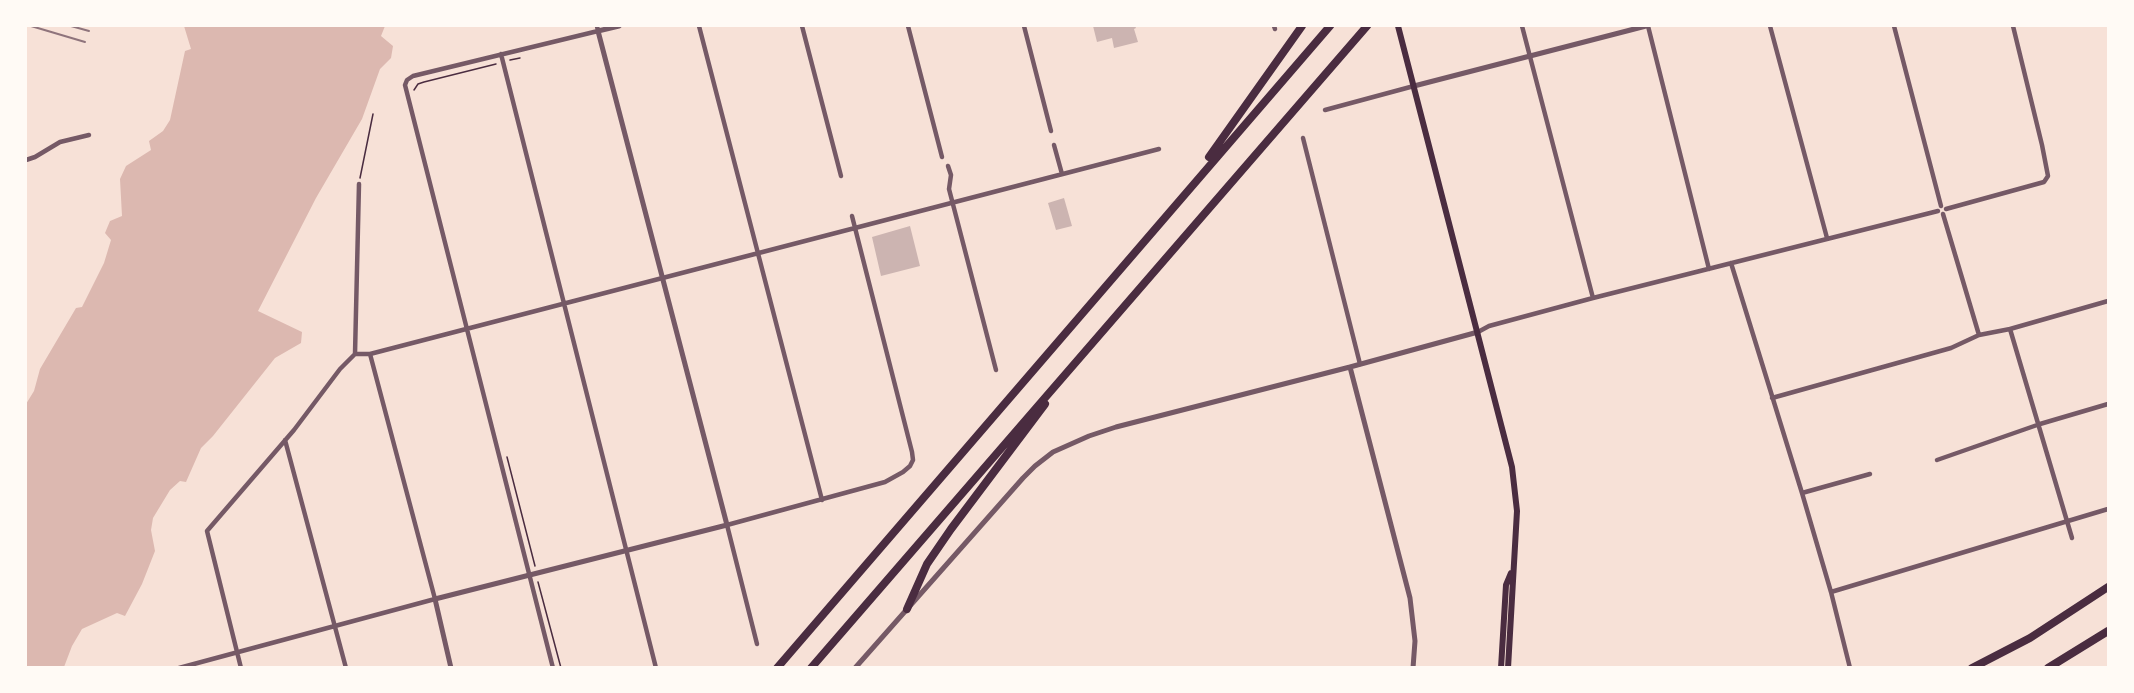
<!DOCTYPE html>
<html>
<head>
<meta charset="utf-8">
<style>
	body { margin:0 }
	#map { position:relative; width:2134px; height:693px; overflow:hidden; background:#f7e1d7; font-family:Jost,sans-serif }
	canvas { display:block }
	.frame { position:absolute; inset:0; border:27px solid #fffaf5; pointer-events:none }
</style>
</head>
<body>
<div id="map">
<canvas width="2134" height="693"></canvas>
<div class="frame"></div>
</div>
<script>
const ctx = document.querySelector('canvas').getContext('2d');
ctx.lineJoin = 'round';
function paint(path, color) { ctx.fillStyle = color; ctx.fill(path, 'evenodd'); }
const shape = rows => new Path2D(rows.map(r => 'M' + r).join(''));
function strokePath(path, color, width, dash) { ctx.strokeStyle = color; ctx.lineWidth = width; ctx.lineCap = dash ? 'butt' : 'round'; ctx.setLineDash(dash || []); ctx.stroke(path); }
const water = shape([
	[184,26,385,26,381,36,393,46,391,58,380,69,362,119,316,198,258,311,302,332,301,343,275,358,213,436,201,448,186,482,180,481,170,490,153,518,151,530,155,551,142,584,125,616,117,613,82,629,72,646,64,667,26,667,26,404,34,391,40,369,76,308,82,307,104,263,111,240,105,233,110,221,122,216,120,179,126,166,151,150,149,141,163,131,170,120,185,51,191,49]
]);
const building = shape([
	[1093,26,1135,26,1136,28,1134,29,1138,42,1114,48,1112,38,1097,42],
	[1064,198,1072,226,1056,230,1048,203],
	[910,226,920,266,881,276,872,237]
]);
const path = shape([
	[510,60,520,58],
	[414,90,418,84,424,82,496,64],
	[360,178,373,114],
	[507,457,535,566],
	[538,582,561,668]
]);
const minor = shape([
	[699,26,822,500],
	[802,26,841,176],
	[908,26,942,157],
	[1024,26,1051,131],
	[1274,26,1275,29],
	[1522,26,1593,298],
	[1648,26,1709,269],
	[1770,26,1827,238],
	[1894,26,1941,206],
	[501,54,656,668],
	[1325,110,1414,86],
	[1303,138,1360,364],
	[1054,145,1062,174],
	[26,160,35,157,60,142,89,135],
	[948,166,951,175,949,189,996,370],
	[1946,209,2044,182,2048,176,2042,145,2013,26],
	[1943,214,1979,335],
	[1731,263,1802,493,1831,592,1850,668],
	[2010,329,2072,538],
	[1478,332,1489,326,1593,298,1938,211],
	[355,354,370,354,1159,149],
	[1772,398,1951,348,1979,335,2010,329,2108,301],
	[285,440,346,668],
	[1937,460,2040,424,2108,404],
	[1802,493,1870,474],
	[1831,592,2108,509],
	[757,644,727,525,885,482,903,472,910,466,913,460,912,452,852,216],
	[179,668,435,599,370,354],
	[241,668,207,531,294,430,340,369,355,354,359,184],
	[553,668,405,85,407,80,413,76,598,31,597,26]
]);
const tertiary = shape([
	[1414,86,1646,26],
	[1350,367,1410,598,1415,641,1413,668],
	[451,668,435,599,727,525,598,31,619,26],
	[855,668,1023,478,1035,466,1053,452,1089,436,1116,427,1350,367,1478,332]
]);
const secondary = shape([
	[1398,26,1512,467,1517,511,1508,668],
	[1501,668,1506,585,1511,573]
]);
const motorway = shape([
	[1209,157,1302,26],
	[907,609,927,564,951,529,1045,404],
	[777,668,1330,26],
	[811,668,1367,26],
	[1972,668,2030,638,2108,587],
	[2048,668,2108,631]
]);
const rail = shape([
	[31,26,85,42],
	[71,26,89,31]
]);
paint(water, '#dcb8b0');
paint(building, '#ccb4b1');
strokePath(path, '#4a2c40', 1.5);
strokePath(minor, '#755966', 4.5);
strokePath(tertiary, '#755966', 5);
strokePath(secondary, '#4a2c40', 6);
strokePath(motorway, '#4a2c40', 8);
strokePath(rail, '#8f747c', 2);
</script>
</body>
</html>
